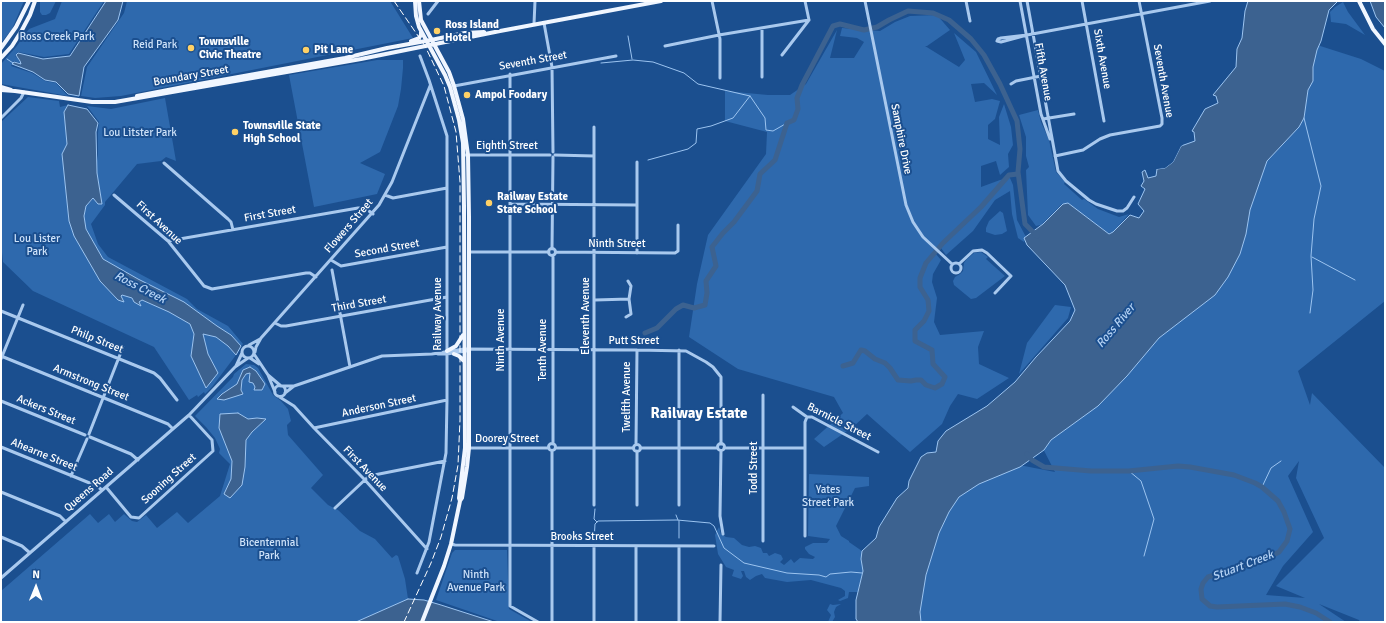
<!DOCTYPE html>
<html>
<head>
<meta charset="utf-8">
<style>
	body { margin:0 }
	#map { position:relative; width:1386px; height:623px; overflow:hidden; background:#1b4f8f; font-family:Signika,sans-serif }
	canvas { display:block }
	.frame { position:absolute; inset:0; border:2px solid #fff; pointer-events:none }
	.north { position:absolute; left:16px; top:567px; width:40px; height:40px; -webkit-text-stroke:3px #1b4f8f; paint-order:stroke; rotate:1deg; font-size:11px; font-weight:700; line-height:16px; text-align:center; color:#fff }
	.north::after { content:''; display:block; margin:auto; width:14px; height:18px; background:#fff; clip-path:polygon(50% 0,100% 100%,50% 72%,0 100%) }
</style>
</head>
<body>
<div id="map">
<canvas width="1386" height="623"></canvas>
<div class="frame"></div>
<div class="north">N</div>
</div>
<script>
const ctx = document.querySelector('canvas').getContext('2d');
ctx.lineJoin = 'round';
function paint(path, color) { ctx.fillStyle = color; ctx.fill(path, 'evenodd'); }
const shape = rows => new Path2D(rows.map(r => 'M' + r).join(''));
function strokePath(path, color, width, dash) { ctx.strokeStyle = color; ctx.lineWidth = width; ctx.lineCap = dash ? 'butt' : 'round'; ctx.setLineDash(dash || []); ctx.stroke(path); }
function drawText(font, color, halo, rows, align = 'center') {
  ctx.font = font + ' Signika,sans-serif'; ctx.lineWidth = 4; ctx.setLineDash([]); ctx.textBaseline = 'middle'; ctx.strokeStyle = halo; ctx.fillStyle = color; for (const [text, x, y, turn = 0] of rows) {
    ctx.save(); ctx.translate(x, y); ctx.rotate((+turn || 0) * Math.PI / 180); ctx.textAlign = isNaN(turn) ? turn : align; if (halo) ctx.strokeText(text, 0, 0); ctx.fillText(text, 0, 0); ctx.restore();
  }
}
const green = shape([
	[1,1,24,1,12,29,1,43],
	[40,1,56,1,50,13,46,15,42,15,40,12],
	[62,1,104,1,69,54,44,57,18,52,15,56,18,58,20,63,14,61,11,66,32,73,45,81,56,83,68,96,1,84,1,64,16,47,29,29,55,19],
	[127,1,390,1,413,38,121,96,95,98,81,96,87,67,124,13],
	[1343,2,1348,12,1365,35,1346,24,1331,22,1330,12,1335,7],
	[937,15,950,30,927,46,925,46,959,67,965,60,954,33,976,52,997,95,984,83,971,84,975,102,992,99,1000,101,995,119,988,125,988,139,1000,145,999,117,1004,104,1011,127,1013,145,1008,154,1009,167,1000,175,996,161,981,166,981,187,1000,180,1010,178,1013,185,1017,220,1026,237,1024,242,1018,238,1012,214,1010,191,995,200,973,231,946,255,941,248,936,254,941,260,933,274,932,282,937,298,934,322,940,335,984,331,978,347,979,364,1009,378,977,399,958,394,950,406,942,424,910,452,867,414,853,427,824,447,814,439,843,413,834,397,738,369,689,337,697,284,708,235,766,154,767,132,725,121,725,91,768,95,790,95,806,84,837,30,830,58,854,58,864,42,857,38,840,36,842,28,880,31,895,22,910,16],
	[1314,44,1361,59,1385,71,1385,301,1298,371,1310,405,1312,393,1385,468,1385,622,1360,622,1359,620,1319,604,1346,622,915,622,914,619,944,512,979,476,1014,464,1055,472,1039,441],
	[1299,461,1296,478,1324,538,1276,586,1305,598,1266,595,1283,566,1313,532,1288,476],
	[377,60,403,60,403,68,401,89,398,106,380,152,360,163,385,174,377,194,314,207,289,75],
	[28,97,59,101,60,107,68,105,64,112,67,144,62,154,69,221,121,296,122,295,132,298,139,302,142,300,169,312,190,324,194,334,191,356,218,373,208,354,203,334,216,337,228,346,236,355,212,387,205,394,204,392,198,397,197,395,189,400,154,347,33,291,3,262,1,243,1,122],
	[165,98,176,161,166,157,161,161,137,164,105,202,105,205,91,224,98,244,108,257,187,299,197,309,228,326,243,344,241,346,231,335,103,259,86,229,84,216,86,206,94,198,98,204,102,203,97,173,96,149,98,161,98,133,99,122,87,106,111,109],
	[1038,110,1041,122,1049,140,1056,172,1065,182,1064,184,1082,200,1084,199,1098,209,1119,217,1129,214,1113,232,1108,233,1068,203,1062,204,1041,225,1036,226,1028,215,1026,170,1029,167,1026,156,1026,137,1019,115],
	[1000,211,1003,213,1007,231,1002,234,995,235,986,232,986,228,989,221],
	[981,252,988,257,986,259,1005,276,976,298,971,299,954,285,953,281,955,277,960,274,963,271,964,263,966,260,974,253],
	[1055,305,1071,307,1068,318,1019,374,1027,343],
	[246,364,254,365,258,368,273,395,281,401,288,409,291,421,287,425,288,435,323,475,311,488,328,505,338,510,360,531,375,539,392,558,396,555,398,556,405,579,408,599,356,622,1,622,1,591,90,514,98,523,109,514,115,522,124,514,132,521,137,522,146,515,157,528,177,512,188,523,220,496,230,464,219,453,220,449,215,438,206,427,195,416,233,377,234,374],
	[809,474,869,477,869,486,855,488,836,526,841,536,849,541,849,542,862,551,861,559,863,571,858,592,849,592,848,598,840,601,838,600,845,596,845,591,841,588,811,580,787,582,765,578,762,574,756,576,750,580,746,577,744,571,741,571,743,576,741,579,732,576,734,570,726,567,718,554,715,535,719,527,721,534,726,537,734,538,742,545,749,547,755,546,761,548,763,553,767,553,769,556,775,553,781,555,783,559,780,562,784,565,791,559,794,563,800,558,813,559,815,557,809,554,805,549,805,547,813,543,827,543,830,539,808,536],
	[455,550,507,550,509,609,532,622,500,622,436,600,452,553],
	[830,604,833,605,841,604,836,607,834,612,835,617,832,622,828,622,831,615,827,610]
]);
const water = shape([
	[106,1,123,1,118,20,84,67,79,96,68,94,56,82,45,80,33,72,12,64,14,62,21,64,20,61,16,55,18,53,43,59,70,56,106,1],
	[1248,1,1338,1,1329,10,1321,41,1317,50,1313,67,1313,81,1308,90,1304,118,1299,127,1267,161,1250,210,1246,234,1240,254,1228,277,1215,295,1159,338,1127,376,1098,406,1051,440,1044,450,1020,467,979,484,959,497,949,512,939,533,926,575,920,612,921,622,858,622,856,619,856,600,863,571,861,559,862,551,876,538,879,527,897,498,908,488,909,481,921,457,927,453,936,452,938,441,946,431,987,406,1015,382,1036,357,1070,321,1075,310,1065,285,1027,245,1024,238,1043,224,1063,204,1068,203,1109,234,1113,232,1130,215,1139,218,1144,211,1138,204,1145,189,1141,186,1144,181,1142,172,1145,170,1148,178,1156,176,1157,169,1165,168,1173,162,1181,146,1195,141,1194,132,1192,131,1205,109,1218,103,1216,96,1213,95,1236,67,1237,49,1242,38,1245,11,1248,1],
	[1370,1,1385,1,1385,28,1376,17,1370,1],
	[68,105,87,109,98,123,96,132,97,173,102,204,98,204,93,198,86,206,84,216,86,229,103,259,138,279,184,302,217,326,231,335,241,346,236,355,228,346,216,337,203,334,208,354,218,373,206,388,191,356,194,334,190,324,169,312,142,300,139,302,141,306,134,302,132,298,122,295,121,296,124,302,118,300,100,281,74,236,69,221,62,154,67,144,64,112,68,105],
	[250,367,256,371,265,384,262,390,254,390,255,387,253,383,249,382,250,373,246,374,242,380,241,390,243,394,224,400,217,399,222,394,237,384,243,370,250,367],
	[238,413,248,419,257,418,266,419,252,432,246,440,245,467,242,485,230,498,224,494,231,479,232,461,219,428,220,414,238,413],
	[408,599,424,600,441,605,494,622,356,622,408,599]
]);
const pier = shape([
	[1183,143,1183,145,1181,146,1173,162,1165,168,1157,169,1156,168,1164,167,1171,161,1180,144]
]);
const stream = shape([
	[628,36,632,59],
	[1,41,2,42],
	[7,59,13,63],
	[601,63,633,60,653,62,684,73,698,84,750,96,765,118,766,130,773,131,787,123],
	[1304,118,1321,186,1314,219,1311,256,1313,290,1310,313],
	[648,160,688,149,696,143,697,129,711,126,733,118,750,96],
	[1312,257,1355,280],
	[1129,471,1141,481,1154,519,1144,556],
	[1262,487,1271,468,1281,461],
	[595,509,594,519,597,522],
	[676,515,678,520],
	[679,538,679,521],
	[594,541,595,524,598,521,677,520,710,523,714,526,724,548,744,563,787,573,819,575,826,577,830,574,851,572,862,573]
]);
const river = shape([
	[645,333,657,328,676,309,683,305,694,308,705,305,707,293,706,281,716,266,712,247,723,233,734,222,757,191,760,174,775,160,787,123,794,120,798,109,797,98,802,85,833,26,840,24,864,30,877,27,889,20,908,11,933,13,949,20,971,39,984,55,1000,84,1017,121,1020,149,1018,172,1025,224,1037,236],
	[843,366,853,363,861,350,865,351,875,359,885,363,890,368,898,380,911,381,916,380,921,380,926,385,935,388,942,384,945,377,933,364,932,350,915,341,915,330,924,321,929,311,928,300,920,287,920,278,926,263,943,243,981,207,1009,175,1018,174],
	[1027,454,1032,460,1044,467,1091,471,1129,471,1178,466,1190,467,1234,475,1255,483,1262,487,1278,501,1284,512,1290,529,1287,541,1279,552,1266,559,1208,577,1203,583,1201,589,1202,599,1210,606,1217,607,1285,604,1300,607,1316,613,1330,622]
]);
const minor = shape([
	[712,1,720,39,720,78],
	[805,1,809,20],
	[865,1,906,205,913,222,923,237,952,264],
	[966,1,970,21],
	[1020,1,1041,114,1050,139],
	[1027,1,1058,171,1066,181,1089,200,1096,204,1117,211,1123,211,1127,208,1134,197],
	[1082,1,1104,121],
	[428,14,438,1],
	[544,23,552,67,553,152],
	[534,24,535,1],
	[1027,35,1001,38,998,39,997,41,1001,42,1027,35,1210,1],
	[665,46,719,35,809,20],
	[782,55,809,20],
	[510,74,510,606,538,622],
	[762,77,762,28],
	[1011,84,1016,81,1041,76],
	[454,86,616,56],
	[1,118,21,98,24,92],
	[1043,119,1074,114],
	[594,127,594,505],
	[464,155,550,155],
	[555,155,594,156],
	[1055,156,1083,150,1100,139,1110,135,1160,126,1162,124,1162,118,1139,1],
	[637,162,637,253],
	[164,163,228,219,231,222,233,230],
	[114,195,168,241,204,286,212,289,306,273,310,273,316,277],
	[385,195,393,198,447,188],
	[511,204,636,205],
	[168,241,358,208,365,208,373,214],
	'548.5 252a3.5 3.5 0 1 1 7 0a3.5 3.5 0 1 1-7 0Z',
	[552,249,553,157],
	[469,252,549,252],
	[556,252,675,253,678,251,678,225],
	[331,260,341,266,447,247],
	'951 268a5 5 0 1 1 10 0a5 5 0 1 1-10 0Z',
	[959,264,973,251,982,250,987,253,1011,276,995,293],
	[332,270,350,367],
	[595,300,629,299],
	[1,311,154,373,160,378,177,400],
	[626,317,631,314,629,299,631,286,628,281],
	[275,323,281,326,286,326,447,297],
	[249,345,260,339],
	'242 352a6 6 0 1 1 12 0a6 6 0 1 1-12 0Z',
	[255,352,256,347,261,338,379,205,392,182,430,86],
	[254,354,268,375,281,386],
	[432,354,464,349,637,350,686,351,706,362,713,367,721,377,721,444],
	[438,354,447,354,466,351],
	[1,356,168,424,173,429],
	[250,358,259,364],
	[1,359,23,305],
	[236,366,242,353],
	[268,375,275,392],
	'274.5 391a5.5 5.5 0 1 1 11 0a5.5 5.5 0 1 1-11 0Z',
	[282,386,294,386],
	[285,393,294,386,382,356,432,354],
	[278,396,294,406,314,428,364,479,427,549],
	[1,401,85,435],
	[793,407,807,417,812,417,878,452],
	[314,428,447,400],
	[89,434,123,347],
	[90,437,131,454,138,460],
	'717.5 447a3.5 3.5 0 1 1 7 0a3.5 3.5 0 1 1-7 0Z',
	'548.5 447a3.5 3.5 0 1 1 7 0a3.5 3.5 0 1 1-7 0Z',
	[553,444,553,255],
	[636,444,637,350],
	'633.5 448a3.5 3.5 0 1 1 7 0a3.5 3.5 0 1 1-7 0Z',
	[1,447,97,486,102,490],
	[468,448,549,448],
	[556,448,633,448],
	[640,448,717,448],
	[724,448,805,448],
	[637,451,637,505],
	[721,451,720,516,723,534],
	[71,476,87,439],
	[106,487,131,517,139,518,213,451,212,440,189,415],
	[1,492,60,516,66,522],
	[679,505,679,350],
	[335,508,369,476,445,461],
	[805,536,805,422,807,417],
	[1,537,22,546,30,553],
	[763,541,763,395],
	[451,544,455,545,714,546],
	[594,546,594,622],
	[636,546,636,622],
	[679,547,679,622],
	[417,573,429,542,446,453,447,400,447,136,429,80,420,56],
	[1,578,189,415,235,367,248,358],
	[552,622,552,451],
	[720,622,721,565]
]);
const major = shape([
	[415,1,416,16,419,27,445,75,450,87,459,120,463,143,464,207,465,448,459,498,460,501],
	[419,1,421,20,449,72,454,86,463,119,468,155,469,217,469,448,467,467,462,498,460,501,451,544,444,566,422,622],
	[1359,1,1373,29,1385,44],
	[411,41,419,38,421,35,421,32],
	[1,48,16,27,29,1],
	[1,58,12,46,22,30,30,15,35,1],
	[1,87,11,90],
	[1,90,15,91,92,102,115,102,361,59,500,31,661,1],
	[137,96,199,84,345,58,387,48,431,40,465,33,484,32],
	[447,351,456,346,463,335],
	[454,354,459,356,464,361]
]);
const rail = shape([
	[394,1,425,46,444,86,456,132,460,182,460,420,458,465,452,498,441,537,431,563,404,622]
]);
const markers = [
	[437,31,4,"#ffd166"],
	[191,48,4,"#ffd166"],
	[306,50,4,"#ffd166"],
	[467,95,4,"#ffd166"],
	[235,132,4,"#ffd166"],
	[489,203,4,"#ffd166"]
];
const poiNames = [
	["Ross Island",445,25],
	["Hotel",445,38],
	["Townsville",199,42],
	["Civic Theatre",199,55],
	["Pit Lane",314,50],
	["Ampol Foodary",475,95],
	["Townsville State",243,126],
	["High School",243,139],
	["Railway Estate",497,197],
	["State School",497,210]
];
const parkNames = [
	["Ross Creek Park",57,37],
	["Reid Park",155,45],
	["Lou Litster Park",140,133],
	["Lou Lister",37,239],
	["Park",37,252],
	["Yates",828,490],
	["Street Park",828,503],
	["Bicentennial",269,543],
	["Park",269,556],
	["Ninth",476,575],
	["Avenue Park",476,588]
];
const streetNames = [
	["Sixth Avenue",1102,59,80],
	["Seventh Street",533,61,-10],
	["Fifth Avenue",1043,72,80],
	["Boundary Street",191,76,-10],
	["Seventh Avenue",1163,81,80],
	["Samphire Drive",901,139,79],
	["Eighth Street",507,146],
	["First Street",270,214,-10],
	["First Avenue",159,223,43],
	["Flowers Street",349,226,-49],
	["Ninth Street",617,244],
	["Second Street",387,249,-10],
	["Third Street",359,304,-10],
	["Railway Avenue",438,314,-90],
	["Eleventh Avenue",586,316,-90],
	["Philp Street",97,340,22],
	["Ninth Avenue",501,340,-90],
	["Putt Street",634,341],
	["Tenth Avenue",543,350,-90],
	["Armstrong Street",91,383,22],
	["Twelfth Avenue",627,397,-90],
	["Anderson Street",379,406,-12],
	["Ackers Street",46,410,22],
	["Barnicle Street",839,422,27],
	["Doorey Street",507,439],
	["Ahearne Street",44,455,22],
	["Todd Street",754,468,-90],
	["First Avenue",365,469,46],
	["Sooning Street",169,479,-42],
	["Queens Road",89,490,-41],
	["Brooks Street",582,537]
];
const waterNames = [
	["Ross Creek",140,288,27],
	["Ross River",1116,326,-50],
	["Stuart Creek",1243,566,-21]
];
const districtNames = [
	["Railway Estate",699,414]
];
paint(green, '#2e69ad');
paint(water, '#3c6290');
strokePath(water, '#9cc4f0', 1);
paint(pier, '#1b4f8f');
strokePath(stream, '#9cc4f0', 1);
strokePath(river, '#3c6290', 5);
strokePath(minor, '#a9c9ee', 3);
strokePath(major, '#f0f6ff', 4);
strokePath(rail, '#fff', 1, [7, 3]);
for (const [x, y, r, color] of markers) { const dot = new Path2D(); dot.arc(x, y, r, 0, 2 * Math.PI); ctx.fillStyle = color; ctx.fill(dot); strokePath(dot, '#1b4f8f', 1.5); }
drawText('bold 11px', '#fff', '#1b4f8f', poiNames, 'left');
drawText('11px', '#cfe3fa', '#1b4f8f', parkNames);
drawText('11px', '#fff', '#1b4f8f', streetNames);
drawText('italic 12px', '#b5d3f5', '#1b4f8f', waterNames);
drawText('bold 15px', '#fff', '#1b4f8f', districtNames);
</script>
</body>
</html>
